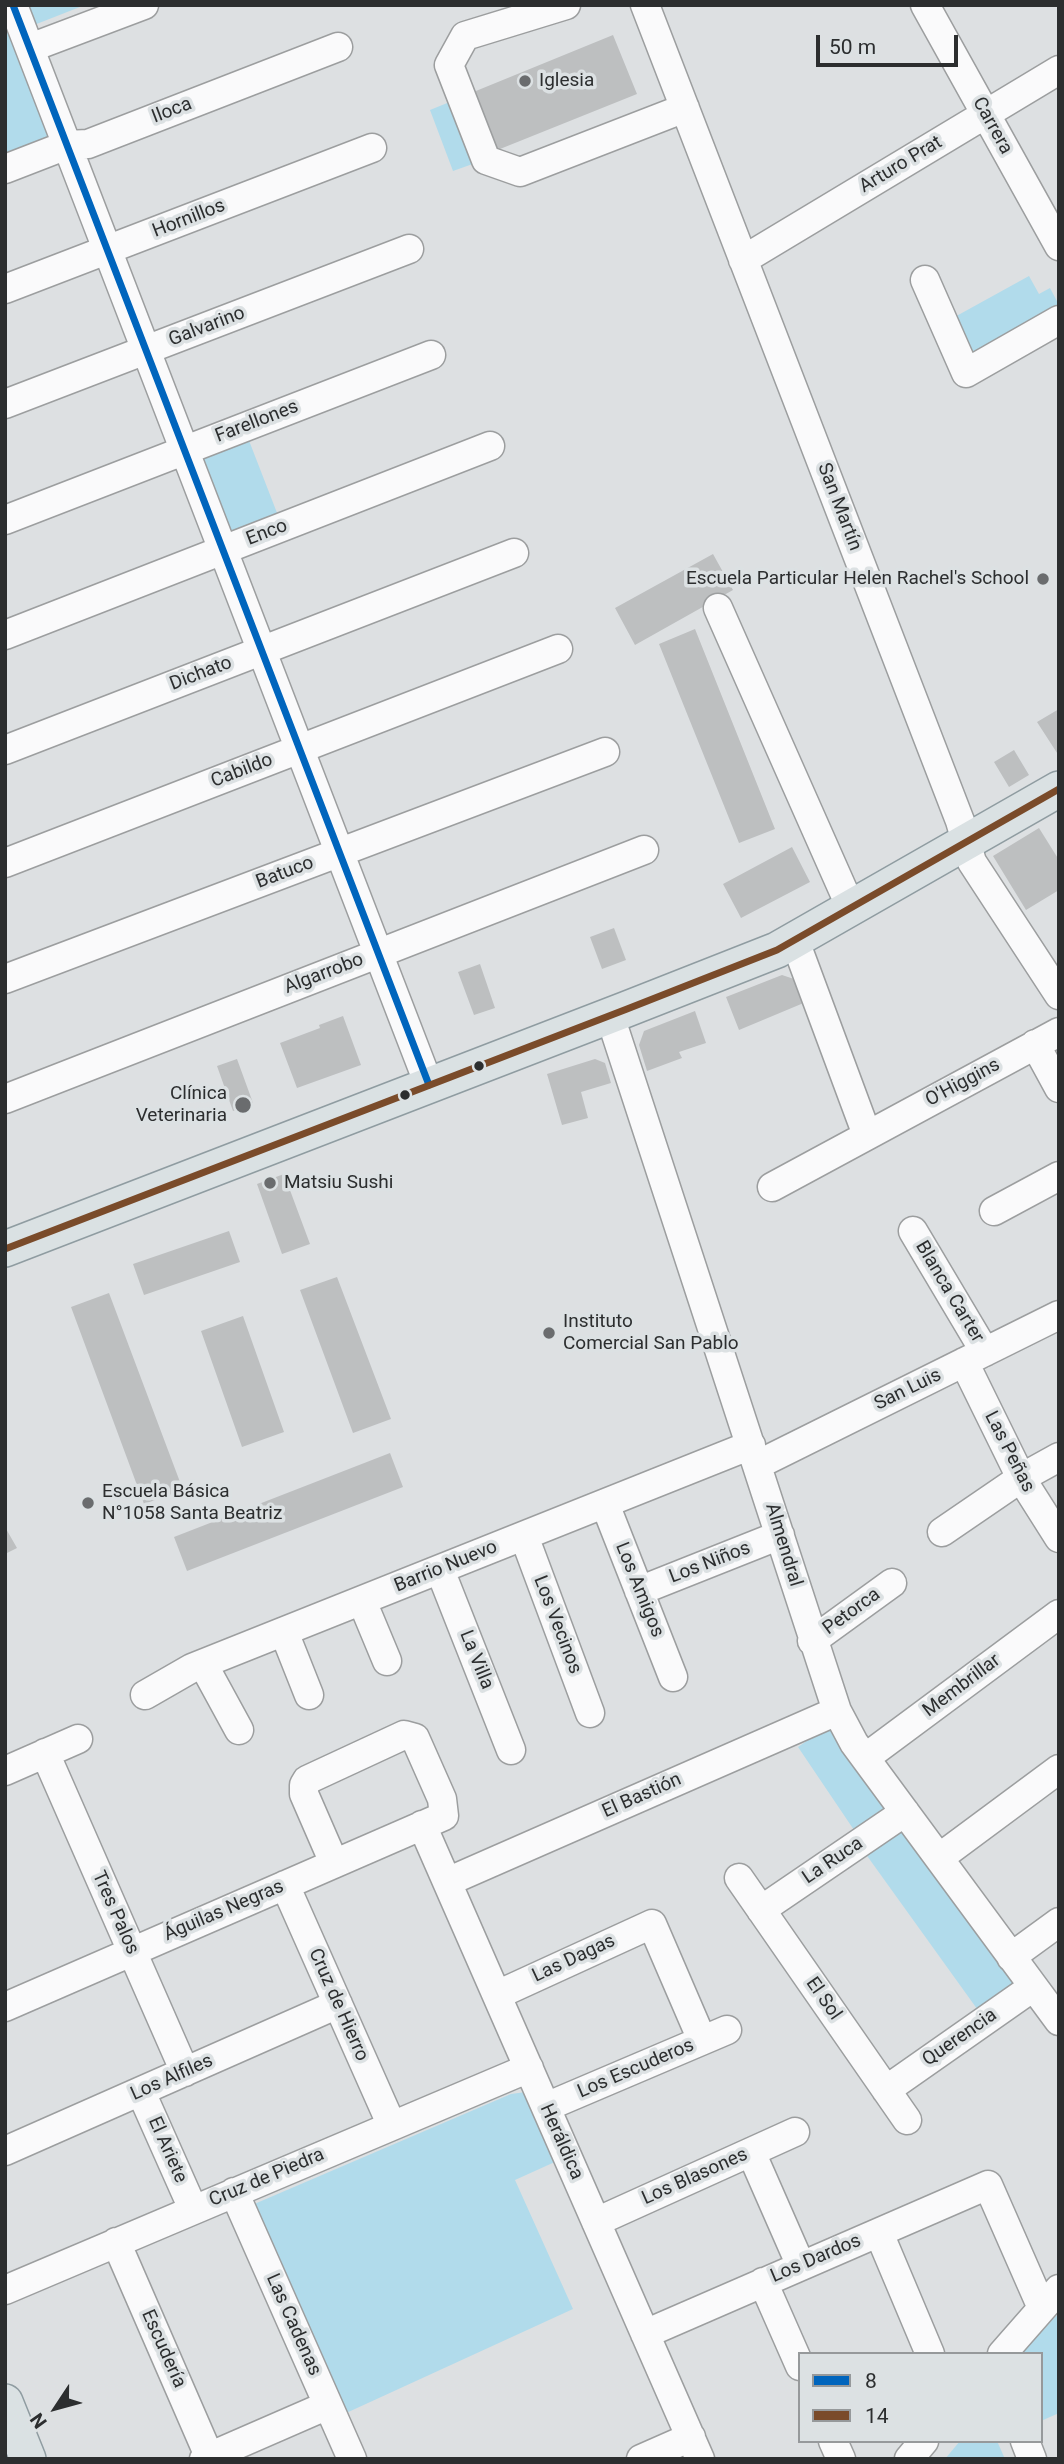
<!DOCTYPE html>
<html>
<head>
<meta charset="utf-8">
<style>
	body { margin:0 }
	#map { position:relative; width:1064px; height:2464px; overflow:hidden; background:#dde0e2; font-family:Roboto,sans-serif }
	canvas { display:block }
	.frame { position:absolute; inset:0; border:7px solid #2c2e2f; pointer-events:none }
	.legend { position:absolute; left:798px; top:2352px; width:245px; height:91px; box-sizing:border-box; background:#dce1e3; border:2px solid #96999b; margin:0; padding:9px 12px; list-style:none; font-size:21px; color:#2c2e2f }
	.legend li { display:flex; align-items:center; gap:14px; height:35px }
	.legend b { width:35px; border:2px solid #96999b }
	.north { position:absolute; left:21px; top:2373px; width:70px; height:70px; -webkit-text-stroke:5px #dce1e3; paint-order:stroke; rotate:234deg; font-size:19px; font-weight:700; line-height:28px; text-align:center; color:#2c2e2f }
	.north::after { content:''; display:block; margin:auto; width:24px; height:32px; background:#2c2e2f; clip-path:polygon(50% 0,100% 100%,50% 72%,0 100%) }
	.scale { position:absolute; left:816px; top:35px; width:142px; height:32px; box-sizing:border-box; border:4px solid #2c2e2f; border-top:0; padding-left:9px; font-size:21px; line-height:24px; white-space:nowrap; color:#2c2e2f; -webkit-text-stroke:5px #dce1e3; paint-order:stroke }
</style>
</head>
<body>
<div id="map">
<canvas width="1064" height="2464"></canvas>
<div class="frame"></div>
<ul class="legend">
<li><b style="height:9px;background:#0065bd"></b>8</li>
<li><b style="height:9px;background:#7a4b2a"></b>14</li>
</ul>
<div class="north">N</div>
<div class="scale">50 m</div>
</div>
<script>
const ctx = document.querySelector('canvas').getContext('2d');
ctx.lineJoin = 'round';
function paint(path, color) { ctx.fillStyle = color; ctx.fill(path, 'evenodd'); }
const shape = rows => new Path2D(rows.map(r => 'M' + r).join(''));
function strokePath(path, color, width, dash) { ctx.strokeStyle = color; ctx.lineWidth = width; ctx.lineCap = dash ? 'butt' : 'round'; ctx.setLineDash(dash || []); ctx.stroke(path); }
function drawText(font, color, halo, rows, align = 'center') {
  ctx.font = font + ' Roboto,sans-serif'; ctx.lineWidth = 7; ctx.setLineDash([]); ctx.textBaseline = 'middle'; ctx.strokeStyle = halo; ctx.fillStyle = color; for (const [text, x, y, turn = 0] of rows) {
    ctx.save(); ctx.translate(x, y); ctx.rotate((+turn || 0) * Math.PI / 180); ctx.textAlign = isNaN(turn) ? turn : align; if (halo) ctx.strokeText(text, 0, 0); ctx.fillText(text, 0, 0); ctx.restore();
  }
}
const green = shape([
	[26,5,85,5,34,25],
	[5,25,49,139,5,156],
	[457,99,481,161,453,171,430,110],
	[1029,276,1039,294,1050,288,1059,305,1059,311,973,358,951,319],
	[248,438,279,518,230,536,199,456],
	[831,1724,889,1811,856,1833,798,1747],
	[904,1827,1017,1984,980,2013,865,1853],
	[526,2092,557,2161,515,2180,573,2309,344,2414,252,2205,511,2094],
	[1059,2313,1059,2413,1041,2421,1041,2354,1021,2354],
	[960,2441,997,2441,1005,2459,945,2459]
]);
const building = shape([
	[613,35,637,94,495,151,471,93],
	[713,554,733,590,635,645,615,608],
	[695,629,775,829,739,843,659,644],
	[1059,709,1059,756,1037,722],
	[1014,750,1029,775,1009,787,994,762],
	[1039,828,1059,860,1059,890,1026,910,993,856],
	[792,847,810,882,741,918,723,884],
	[614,928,626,960,602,969,590,937],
	[480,964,495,1008,474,1015,458,972],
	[782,975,797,980,806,1002,739,1030,726,997],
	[695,1011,706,1043,679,1052,682,1058,647,1071,639,1045,644,1031],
	[343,1016,361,1065,297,1088,280,1043,320,1028,319,1025],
	[237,1059,253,1103,233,1111,217,1066],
	[595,1059,605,1063,611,1083,581,1092,588,1118,562,1125,547,1074],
	[284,1174,310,1244,282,1254,257,1184],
	[229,1231,240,1262,144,1295,133,1264],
	[337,1277,391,1419,353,1433,300,1290],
	[109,1293,183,1490,144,1504,71,1307],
	[243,1316,284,1432,242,1447,201,1331],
	[390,1453,403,1487,187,1571,174,1537],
	[5,1527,17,1548,5,1554]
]);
const minor = shape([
	[13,5,429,1085],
	[566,5,465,36,449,65,486,160,520,172,685,108],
	[645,5,960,821,972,862,1059,995],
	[925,5,1059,246],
	[30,48,144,5],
	[5,169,67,145,88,144,338,47],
	[743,260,1059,70],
	[925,280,966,373,1059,320],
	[5,289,372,148],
	[5,404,409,249],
	[5,520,431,355],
	[718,608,851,908],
	[5,635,490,446],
	[5,750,514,553],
	[5,863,558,649],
	[795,941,867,1135],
	[5,979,605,752],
	[610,1016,837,1711,854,1743,1059,2021],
	[1035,1044,1059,1088],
	[5,1099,644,850],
	[772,1187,1059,1032],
	[994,1211,1059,1176],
	[913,1231,985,1352],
	[964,1362,1021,1478,1059,1538],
	[757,1465,1059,1315],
	[605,1504,673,1677],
	[942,1532,1021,1478,1059,1457],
	[524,1536,590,1713],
	[440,1570,511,1750],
	[639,1591,780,1535],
	[362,1601,387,1661],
	[284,1632,309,1695],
	[812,1641,892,1583],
	[203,1664,239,1730],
	[145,1695,192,1668,751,1445],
	[45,1753,185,2072],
	[865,1758,1059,1614],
	[5,1771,78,1739],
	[422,1825,700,2459],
	[939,1858,1059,1769],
	[739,1878,907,2120],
	[447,1882,837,1711],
	[285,1885,392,2126],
	[761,1910,905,1812],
	[1011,1957,1059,1922],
	[497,1995,652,1924,702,2040],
	[5,2007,444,1816,442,1799,415,1738,404,1735,307,1780,304,1785,304,1794,334,1863],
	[886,2090,1033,1987],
	[141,2092,193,2209],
	[546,2107,727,2030],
	[5,2151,338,2004],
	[751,2152,801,2266],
	[234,2192,352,2459],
	[596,2222,795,2132],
	[879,2233,930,2354],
	[116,2242,209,2456],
	[763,2282,800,2366],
	[5,2290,529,2068],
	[645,2334,988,2185,1042,2308],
	[1002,2354,1059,2289],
	[833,2441,841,2459],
	[1025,2441,1032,2459],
	[204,2459,328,2405],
	[641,2459,691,2437],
	[909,2459,924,2441]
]);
const major = shape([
	[5,1249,627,1009,777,950,1059,789],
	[5,2402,28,2459]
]);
const bus1 = shape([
	[13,5,429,1085]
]);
const bus2 = shape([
	[5,1249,627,1009,777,950,1059,789]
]);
const markers = [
	[525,81,7,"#6a6c6e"],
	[1043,579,7,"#6a6c6e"],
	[479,1066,6,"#2c2e2f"],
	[405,1095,6,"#2c2e2f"],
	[243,1105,9,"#6a6c6e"],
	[270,1183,7,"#6a6c6e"],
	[549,1333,7,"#6a6c6e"],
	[88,1503,7,"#6a6c6e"]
];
const poiNames = [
	["Iglesia",539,81],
	["Escuela Particular Helen Rachel's School",1029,579,"right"],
	["Clínica",227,1094,"right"],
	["Veterinaria",227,1116,"right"],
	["Matsiu Sushi",284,1183],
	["Instituto",563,1322],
	["Comercial San Pablo",563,1344],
	["Escuela Básica",102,1492],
	["N°1058 Santa Beatriz",102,1514]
];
const streetNames = [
	["Iloca",172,111,-21],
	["Carrera",992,126,61],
	["Arturo Prat",901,165,-31],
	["Hornillos",189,219,-21],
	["Galvarino",207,327,-21],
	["Farellones",257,422,-21],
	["San Martín",839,507,69],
	["Enco",267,533,-21],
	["Dichato",201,674,-21],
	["Cabildo",242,771,-21],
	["Batuco",285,873,-21],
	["Algarrobo",324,974,-21],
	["O'Higgins",963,1083,-28],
	["Blanca Carter",949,1292,59],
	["San Luis",908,1390,-26],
	["Las Peñas",1009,1452,63],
	["Almendral",783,1545,73],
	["Los Niños",710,1563,-21],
	["Barrio Nuevo",446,1567,-22],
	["Los Amigos",639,1590,68],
	["Petorca",852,1612,-36],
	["Los Vecinos",557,1625,69],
	["La Villa",476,1660,68],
	["Membrillar",962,1686,-37],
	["El Bastión",642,1796,-24],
	["La Ruca",833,1861,-34],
	["Águilas Negras",224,1911,-23],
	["Tres Palos",115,1913,66],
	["Las Dagas",574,1959,-25],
	["El Sol",823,1999,55],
	["Cruz de Hierro",338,2005,66],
	["Querencia",960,2038,-35],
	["Los Escuderos",636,2069,-23],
	["Los Alfiles",172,2078,-24],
	["Heráldica",561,2142,66],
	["El Ariete",167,2150,66],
	["Los Blasones",695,2177,-24],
	["Cruz de Piedra",267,2178,-23],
	["Los Dardos",816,2259,-23],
	["Las Cadenas",293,2325,66],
	["Escudería",163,2349,66]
];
paint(green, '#b1dbeb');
paint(building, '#bdbfc0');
strokePath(minor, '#9c9e9f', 31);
strokePath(major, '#8f9ca1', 38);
strokePath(minor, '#fafafb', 28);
strokePath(major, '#dae1e3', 35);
strokePath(bus1, '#0065bd', 7);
strokePath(bus2, '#7a4b2a', 7);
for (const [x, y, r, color] of markers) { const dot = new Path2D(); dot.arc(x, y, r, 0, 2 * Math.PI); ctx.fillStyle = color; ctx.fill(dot); strokePath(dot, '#dce1e3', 2.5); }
drawText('19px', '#2c2e2f', '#dce1e3', poiNames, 'left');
drawText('19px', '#2c2e2f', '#dce1e3', streetNames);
</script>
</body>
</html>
